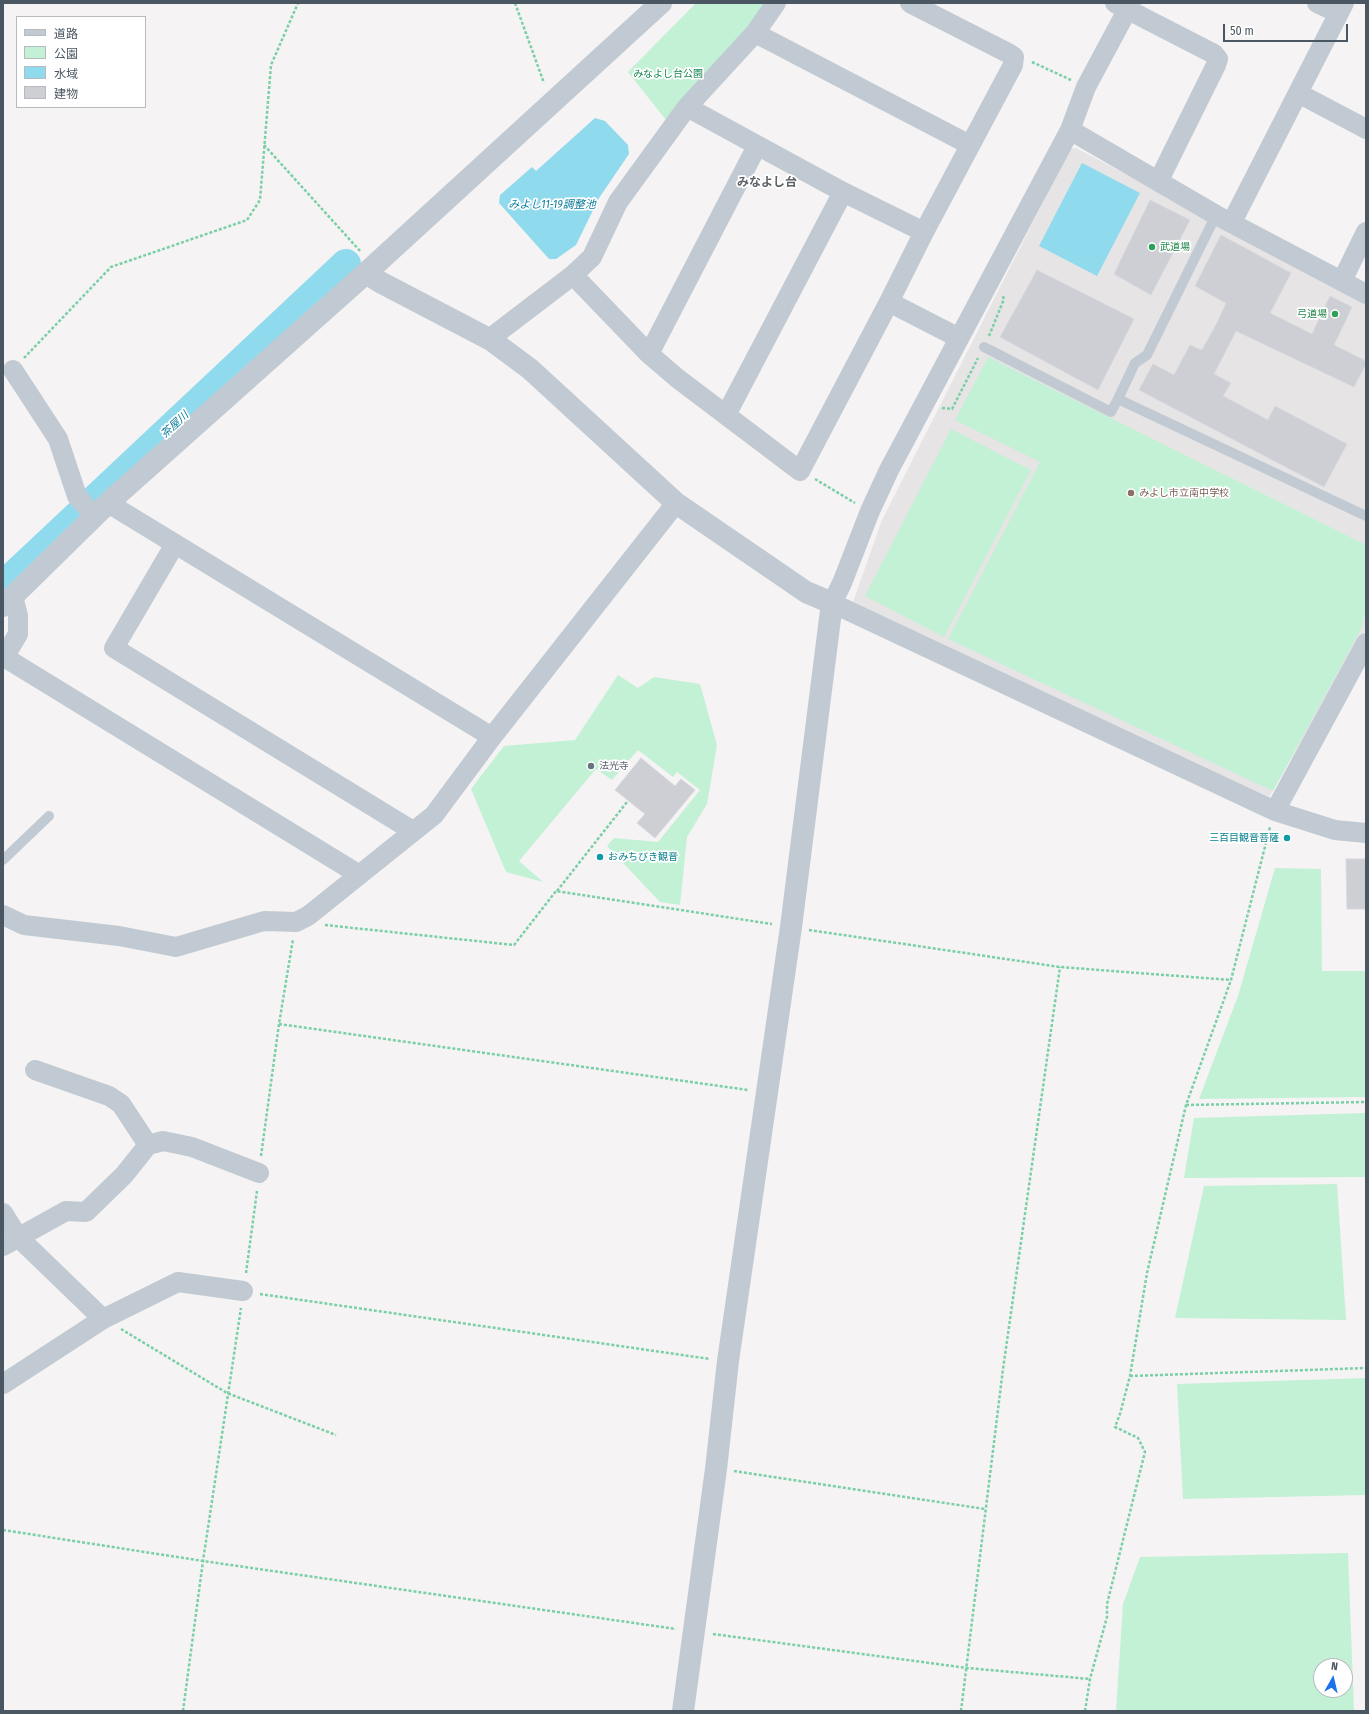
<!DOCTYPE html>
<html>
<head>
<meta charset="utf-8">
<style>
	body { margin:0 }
	#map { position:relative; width:1369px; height:1714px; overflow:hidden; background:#f5f3f3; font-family:"Fira Sans Condensed","Noto Sans JP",sans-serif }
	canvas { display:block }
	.frame { position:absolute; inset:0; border:4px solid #4a5661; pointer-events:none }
	.legend { position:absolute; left:16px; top:16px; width:130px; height:92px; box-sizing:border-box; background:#fff; border:1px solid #b7bbc0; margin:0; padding:5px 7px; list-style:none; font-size:12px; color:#4a5661 }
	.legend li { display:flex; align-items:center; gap:8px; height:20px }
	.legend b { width:20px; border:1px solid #b7bbc0 }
	.north { position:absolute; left:1313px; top:1658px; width:40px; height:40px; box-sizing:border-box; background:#fff; border:1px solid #b7bbc0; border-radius:50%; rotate:8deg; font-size:11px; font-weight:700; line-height:16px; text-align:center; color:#4a5661 }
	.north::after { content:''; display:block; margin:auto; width:14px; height:18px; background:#1a73e8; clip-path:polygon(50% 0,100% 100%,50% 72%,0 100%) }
	.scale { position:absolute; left:1223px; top:24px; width:125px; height:18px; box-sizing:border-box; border:2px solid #4a5661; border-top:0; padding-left:5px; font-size:12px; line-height:14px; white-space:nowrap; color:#4a5661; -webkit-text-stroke:3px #fff; paint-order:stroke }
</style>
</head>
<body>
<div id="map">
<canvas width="1369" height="1714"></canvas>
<div class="frame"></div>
<ul class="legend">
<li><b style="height:5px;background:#c1cad2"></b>道路</li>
<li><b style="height:11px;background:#c3f1d5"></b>公園</li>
<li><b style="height:11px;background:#90daee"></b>水域</li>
<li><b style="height:11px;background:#cdcfd5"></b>建物</li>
</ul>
<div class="north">N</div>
<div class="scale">50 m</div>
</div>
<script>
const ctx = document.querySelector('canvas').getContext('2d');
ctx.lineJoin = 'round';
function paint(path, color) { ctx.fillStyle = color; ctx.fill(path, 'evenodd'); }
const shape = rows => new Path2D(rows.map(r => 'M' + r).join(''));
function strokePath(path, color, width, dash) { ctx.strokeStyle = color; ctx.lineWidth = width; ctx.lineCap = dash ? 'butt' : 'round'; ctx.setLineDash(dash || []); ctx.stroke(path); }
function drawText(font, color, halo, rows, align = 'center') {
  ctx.font = font + ' "Fira Sans Condensed","Noto Sans JP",sans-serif'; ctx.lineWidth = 3.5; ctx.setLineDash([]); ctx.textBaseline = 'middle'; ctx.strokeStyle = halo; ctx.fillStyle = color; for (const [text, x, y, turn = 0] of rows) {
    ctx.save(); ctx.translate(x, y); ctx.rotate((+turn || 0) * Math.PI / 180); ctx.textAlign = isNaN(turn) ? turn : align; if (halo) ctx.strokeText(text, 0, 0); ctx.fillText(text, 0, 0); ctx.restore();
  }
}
const education = shape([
	[1076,148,1366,300,1366,626,1364,633,1269,797,853,602,882,520,1070,149]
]);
const green = shape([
	[696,3,766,3,747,29,666,120,628,72],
	[988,357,1366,545,1366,609,1361,629,1273,791,948,639,1040,462,955,420],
	[951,429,1031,470,944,637,865,596],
	[618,675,638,688,654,677,700,684,717,745,707,804,687,837,680,905,660,902,607,846,614,838,658,842,700,790,677,772,673,777,638,750,612,780,596,769,519,861,543,882,506,872,471,789,504,746,575,740],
	[1275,868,1321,869,1322,971,1366,971,1366,1097,1199,1099,1238,996],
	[1366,1113,1366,1177,1184,1178,1194,1118],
	[1337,1184,1346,1320,1175,1318,1204,1186],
	[1366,1378,1366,1495,1183,1499,1177,1384],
	[1348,1553,1354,1711,1116,1711,1123,1604,1140,1557],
	[1321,1666,1345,1666,1345,1690,1321,1690]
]);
const water = shape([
	[595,118,605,121,628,145,629,154,599,198,576,245,556,259,549,259,499,203,500,195,532,167,536,171],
	[1082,163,1140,193,1097,276,1039,246]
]);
const river = shape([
	[3,586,346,264]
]);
const building = shape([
	[1150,200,1190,220,1151,295,1114,274,1150,200],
	[1221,235,1291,273,1270,313,1312,334,1330,296,1352,307,1334,345,1366,361,1366,364,1354,387,1236,331,1214,374,1231,383,1223,396,1268,420,1275,406,1347,444,1324,487,1139,390,1153,364,1174,375,1190,345,1202,350,1218,321,1226,303,1195,286,1221,235],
	[1037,270,1134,319,1098,390,1000,337,1037,270],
	[641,758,675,786,681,779,695,790,655,838,637,823,645,814,615,790,641,758],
	[1346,859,1366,859,1366,909,1347,909,1346,859]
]);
const path = shape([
	[515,3,544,83],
	[1032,62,1071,80],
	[264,145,361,252],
	[989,336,1004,299,1003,296],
	[24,358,111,267,247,220,260,200,271,65,298,3],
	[942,408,952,409,978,358],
	[815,479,855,503],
	[557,891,627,802],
	[325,925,514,945,556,891,772,924],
	[809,930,1060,967,1231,980],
	[279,1024,748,1090],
	[1186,1105,1366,1102],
	[261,1156,279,1024,293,939],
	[246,1273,257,1191],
	[260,1294,710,1359],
	[121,1329,227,1393,336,1435],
	[1130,1376,1366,1368],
	[734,1471,985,1509],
	[3,1530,203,1561,676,1629],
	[713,1634,967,1668,1090,1679],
	[183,1711,203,1561,241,1308],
	[961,1711,1003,1369,1060,967],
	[1085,1711,1090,1679,1107,1617,1107,1604,1145,1452,1138,1438,1115,1427,1120,1414,1130,1376,1147,1273,1186,1105,1231,980,1270,827]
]);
const service = shape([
	[984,347,1111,412,1118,399,1366,516],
	[1118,399,1135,363,1147,355,1216,215],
	[3,860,49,816]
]);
const minor = shape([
	[776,3,755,33,687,107,618,202,592,257,573,275,649,354,677,378,800,471,889,302,924,232,1013,65,1014,57,1010,54,910,3],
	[1115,3,1214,54,1218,59,1216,65,1159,180],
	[1317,3,1338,13],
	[755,33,970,145],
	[1298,93,1366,129],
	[687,107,843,192,924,232],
	[1070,130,1086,87,1131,3],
	[1232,222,1344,3],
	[1342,281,1366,232],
	[1366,294,1216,215,1070,130,889,470,870,511,842,583,832,603,1275,811,1335,830,1366,833],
	[889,302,959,338],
	[491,340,497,333,573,275],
	[649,354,757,146],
	[13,370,58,439,77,496,94,516],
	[726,415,843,192],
	[108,503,492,737],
	[175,544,114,648,413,831],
	[4,657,358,874],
	[3,659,18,634,18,616,13,596],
	[1275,811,1366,643],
	[3,915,24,925,119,936,176,947,264,921,296,922,308,916,434,815,492,737,676,503],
	[35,1070,109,1096,121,1104,148,1145,163,1141,192,1147,259,1173],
	[3,1213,18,1237,103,1319],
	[3,1246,66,1211,86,1212,124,1175,148,1145],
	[3,1384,103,1319,178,1282,243,1291]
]);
const tertiary = shape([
	[366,273,380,282,491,340,530,369,676,503,806,592,832,603,791,927,728,1361,716,1469,683,1711],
	[3,606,108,503,366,273,661,3]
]);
const markers = [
	[1152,247,4,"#2e9e5b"],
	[1335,314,4,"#2e9e5b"],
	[1131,493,4,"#8d6e63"],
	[591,766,4,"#6b7280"],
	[1287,838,4,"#0f9aa8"],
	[600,857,4,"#0f9aa8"]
];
const parkNames = [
	["みなよし台公園",668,74]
];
const leisureNames = [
	["武道場",1160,247],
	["弓道場",1327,314,"right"]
];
const educationNames = [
	["みよし市立南中学校",1139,493]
];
const worshipNames = [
	["法光寺",599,766]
];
const cultureNames = [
	["三百目観音菩薩",1279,838],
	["おみちびき観音",608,857,"left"]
];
const waterNames = [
	["みよし11-19調整池",552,205],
	["茶屋川",175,425,-43]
];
const quarterNames = [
	["みなよし台",767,183]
];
paint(education, '#e6e4e5');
paint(green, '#c3f1d5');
paint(water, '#90daee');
strokePath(river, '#90daee', 30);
paint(building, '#cdcfd5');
strokePath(building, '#d7d9de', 1);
strokePath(path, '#7ad0a6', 2.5, [3, 2]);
strokePath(service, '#c1cad2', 10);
strokePath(minor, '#c1cad2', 20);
strokePath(tertiary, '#c1cad2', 22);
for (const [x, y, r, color] of markers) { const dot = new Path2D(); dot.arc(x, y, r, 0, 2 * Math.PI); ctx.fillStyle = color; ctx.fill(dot); strokePath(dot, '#fff', 1.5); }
drawText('10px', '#17864f', '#fff', parkNames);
drawText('10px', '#27864d', '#fff', leisureNames, 'left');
drawText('10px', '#785e54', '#fff', educationNames, 'left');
drawText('10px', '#5b616d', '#fff', worshipNames, 'left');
drawText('10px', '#0d838f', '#fff', cultureNames, 'right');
drawText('italic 11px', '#0c7c9b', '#fff', waterNames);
drawText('bold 12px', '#5f6368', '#fff', quarterNames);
</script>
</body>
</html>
